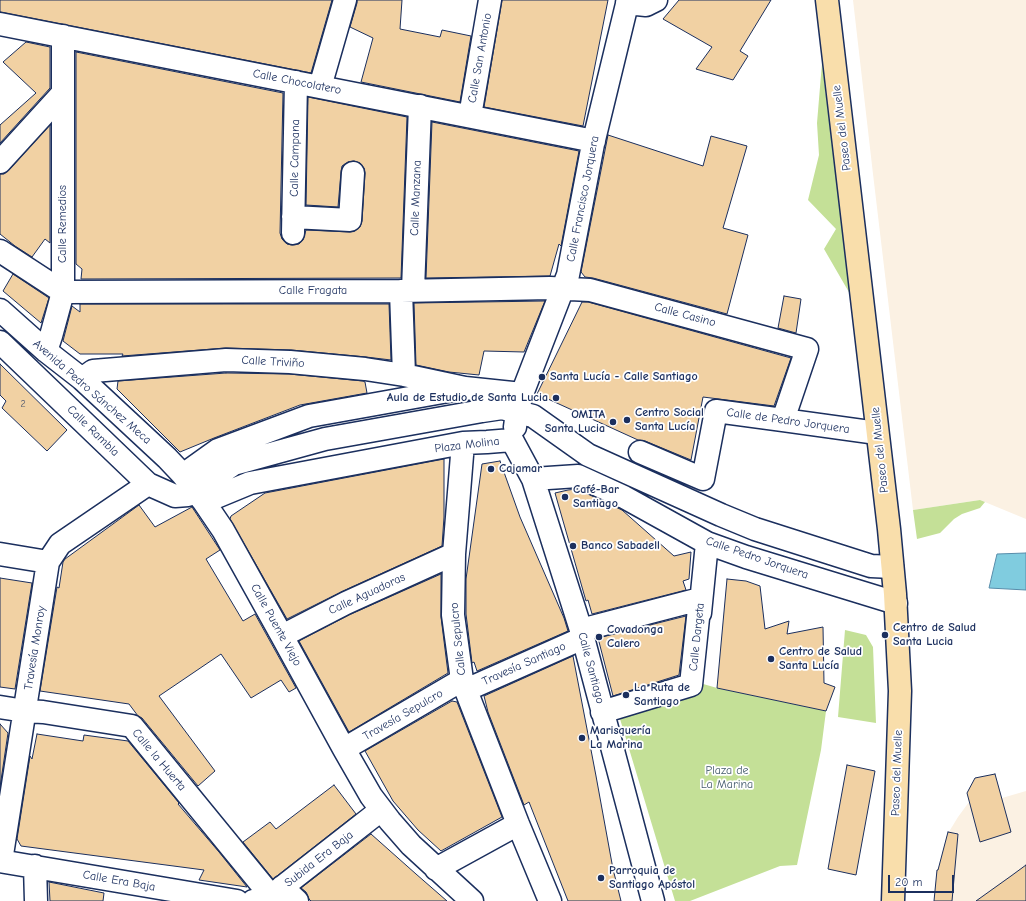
<!DOCTYPE html>
<html>
<head>
<meta charset="utf-8">
<style>
	body { margin:0 }
	#map { position:relative; width:1026px; height:901px; overflow:hidden; background:#fff; font-family:"Comic Neue",sans-serif }
	canvas { display:block }
	.scale { position:absolute; left:888px; top:875px; width:66px; height:18px; box-sizing:border-box; border:2px solid #1b2f5e; border-top:0; padding-left:5px; font-size:12px; line-height:14px; white-space:nowrap; color:#1b2f5e; -webkit-text-stroke:3px #fff; paint-order:stroke }
</style>
</head>
<body>
<div id="map">
<canvas width="1026" height="901"></canvas>
<div class="scale">20 m</div>
</div>
<script>
const ctx = document.querySelector('canvas').getContext('2d');
ctx.lineJoin = 'round';
function paint(path, color) { ctx.fillStyle = color; ctx.fill(path, 'evenodd'); }
const shape = rows => new Path2D(rows.map(r => 'M' + r).join(''));
function strokePath(path, color, width, dash) { ctx.strokeStyle = color; ctx.lineWidth = width; ctx.lineCap = dash ? 'butt' : 'round'; ctx.setLineDash(dash || []); ctx.stroke(path); }
function drawText(font, color, halo, rows, align = 'center') {
  ctx.font = font + ' "Comic Neue",sans-serif'; ctx.lineWidth = 3.5; ctx.setLineDash([]); ctx.textBaseline = 'middle'; ctx.strokeStyle = halo; ctx.fillStyle = color; for (const [text, x, y, turn = 0] of rows) {
    ctx.save(); ctx.translate(x, y); ctx.rotate((+turn || 0) * Math.PI / 180); ctx.textAlign = isNaN(turn) ? turn : align; if (halo) ctx.strokeText(text, 0, 0); ctx.fillText(text, 0, 0); ctx.restore();
  }
}
const built = shape([
	[853,0,1026,0,1026,519,980,500,913,510,873,174],
	[995,774,1002,798,1026,791,1026,901,934,901,937,870,939,867,947,835,958,817,969,802,967,793,975,778]
]);
const green = shape([
	[822,63,850,294,824,249,836,229,808,200,819,155,817,123],
	[980,500,985,502,980,508,962,514,954,519,940,533,917,539,913,510],
	[845,630,866,635,873,647,876,723,838,717],
	[686,679,717,688,826,711,821,750,797,865,780,866,690,901,675,901,614,699]
]);
const water = shape([
	[1026,553,1026,590,989,588,997,554,1026,553]
]);
const building = shape([
	[0,0,332,0,311,73,0,12,0,0],
	[357,0,402,0,400,29,440,37,442,30,471,36,460,102,361,82,373,38,350,27,357,3,357,0],
	[502,0,608,0,583,126,484,107,502,0],
	[679,0,771,0,740,51,748,56,733,80,696,69,712,47,663,19,679,0],
	[26,42,50,47,50,88,0,143,0,125,36,93,3,62,26,42],
	[76,52,283,93,280,233,282,239,287,244,292,245,299,244,303,240,306,230,350,232,355,231,360,227,362,221,365,173,364,168,360,163,354,161,348,162,342,166,341,172,338,207,306,205,308,97,407,117,401,278,81,279,82,269,76,264,76,52],
	[432,122,579,151,561,246,559,244,550,276,426,278,432,122],
	[50,125,50,243,45,239,32,257,15,246,0,234,0,174,4,174,9,170,50,125],
	[608,135,703,166,711,136,747,146,723,228,748,235,727,314,593,278,585,277,581,272,608,135],
	[13,274,49,298,41,323,3,291,13,274],
	[784,296,801,299,796,333,778,328,784,296],
	[545,301,524,352,484,351,479,375,449,372,416,365,414,303,545,301],
	[582,302,588,302,791,358,774,406,703,397,691,460,645,441,638,440,537,394,582,302],
	[80,304,389,304,391,360,366,357,291,350,226,348,122,356,123,354,80,354,63,341,72,306,80,312,80,304],
	[0,364,67,430,47,451,2,408,6,401,0,395,0,364],
	[226,373,289,374,363,381,365,382,367,393,300,405,214,438,180,452,117,389,118,381,226,373],
	[444,459,444,517,442,546,341,592,287,619,230,519,231,516,265,493,444,459],
	[500,461,520,517,564,618,568,631,477,671,474,662,472,663,466,614,466,579,482,464,500,461],
	[577,489,622,510,674,556,691,552,689,579,683,581,686,590,592,614,588,600,586,601,555,493,568,490,577,489],
	[139,505,155,527,192,507,220,550,206,559,243,621,255,614,296,688,289,692,281,680,251,698,221,654,159,696,215,771,198,786,142,718,138,716,129,704,40,691,57,587,59,588,63,562,65,559,139,505],
	[441,574,441,617,448,673,349,732,299,641,351,614,441,574],
	[0,578,32,583,15,689,0,687,0,578],
	[727,579,746,581,760,586,765,629,789,621,787,634,823,627,824,683,835,687,826,711,717,688,727,579],
	[686,616,679,675,613,696,598,638,686,616],
	[573,656,596,776,613,869,621,901,568,901,529,802,524,805,488,712,484,696,573,656],
	[452,701,457,702,502,817,441,851,418,830,393,801,365,751,452,701],
	[0,724,8,733,0,787,0,724],
	[37,734,83,741,84,735,128,741,179,803,178,804,219,852,247,887,199,880,204,870,21,846,17,839,30,756,32,759,37,734],
	[847,765,875,771,856,875,828,869,847,765],
	[995,774,1011,832,980,842,967,793,975,778,995,774],
	[334,785,356,814,273,879,243,842,270,822,276,829,334,785],
	[948,832,958,834,952,901,934,901,937,870,938,870,948,832],
	[371,834,416,874,447,901,311,901,309,899,306,892,301,888,371,834],
	[1026,865,1026,901,976,901,1011,876,1026,865],
	[49,882,104,893,103,901,50,901,49,882]
]);
const minor = shape([
	[627,3,646,5,656,0],
	[0,24,594,141],
	[320,87,345,0],
	[470,116,490,0],
	[0,162,63,93],
	[293,217,350,220,353,173],
	[293,233,296,82],
	[0,251,63,292,401,291,550,288,590,290,807,349,783,420],
	[413,290,420,106],
	[401,291,404,375],
	[0,310,46,351,82,379,167,458,183,475,204,502,223,530,282,636,344,749,371,796,390,821,411,845,472,901],
	[0,342,148,484,175,496,188,495,234,464,325,439,482,411,502,408,533,416,588,455,721,515,755,529,871,566,892,567],
	[46,351,51,336,63,292,63,36],
	[82,379,93,371,226,360,290,362,365,369,404,375,465,388],
	[515,427,517,412,522,394,568,275,593,144,628,0],
	[512,440,533,479,581,630,653,901],
	[463,443,454,554,453,615,462,680,518,824,550,901],
	[640,452,703,479,716,411,783,420,877,433],
	[183,475,218,450,309,416,465,388,522,394],
	[533,479,578,476,624,497,707,543,746,557,896,603],
	[204,502,250,483,463,443,487,442,512,440],
	[0,554,48,562],
	[700,613,707,543],
	[581,630,700,599,691,685,602,712],
	[282,636,346,603,454,554],
	[466,690,583,638],
	[0,707,25,711,43,712,132,726,271,896],
	[344,749,462,680],
	[0,861,237,901],
	[1,861,48,562,60,544,148,484],
	[35,866,36,901],
	[436,869,518,824],
	[282,887,297,901],
	[253,901,271,896,381,810]
]);
const major = shape([
	[827,0,889,529,895,594,900,691,893,901]
]);
const markers = [
	[542,377,4,"#1b2f5e"],
	[556,398,4,"#1b2f5e"],
	[627,420,4,"#1b2f5e"],
	[613,422,4,"#1b2f5e"],
	[491,469,4,"#1b2f5e"],
	[565,497,4,"#1b2f5e"],
	[573,546,4,"#1b2f5e"],
	[885,635,4,"#1b2f5e"],
	[599,637,4,"#1b2f5e"],
	[771,659,4,"#1b2f5e"],
	[626,695,4,"#1b2f5e"],
	[582,738,4,"#1b2f5e"],
	[601,878,4,"#1b2f5e"]
];
const numberNames = [
	["2",23,404]
];
const streetNames = [
	["Calle San Antonio",480,58,-80],
	["Calle Chocolatero",297,82,11],
	["Paseo del Muelle",842,128,-97],
	["Calle Campana",295,158,-89],
	["Calle Manzana",416,198,-88],
	["Calle Francisco Jorquera",583,199,-79],
	["Calle Remedios",63,224,-90],
	["Calle Fragata",313,291],
	["Calle Casino",685,315,15],
	["Calle Triviño",273,362,3],
	["Avenida Pedro Sánchez Meca",92,392,41],
	["Calle de Pedro Jorquera",788,421,8],
	["Calle Rambla",93,431,44],
	["Plaza Molina",467,445,-7],
	["Paseo del Muelle",880,450,-96],
	["Calle Pedro Jorquera",757,558,19],
	["Calle Aguadoras",367,594,-25],
	["Calle Puente Viejo",276,625,61],
	["Calle Dargeta",697,637,-84],
	["Calle Sepulcro",458,639,-96],
	["Travesía Monroy",35,648,-81],
	["Travesía Santiago",524,664,-24],
	["Calle Santiago",591,668,75],
	["Travesía Sepulcro",403,715,-30],
	["Calle la Huerta",159,760,50],
	["Paseo del Muelle",897,773,-88],
	["Subida Era Baja",319,859,-38],
	["Calle Era Baja",119,881,10]
];
const poiNames = [
	["Santa Lucía - Calle Santiago",550,377],
	["Aula de Estudio de Santa Lucia",548,398,"right"],
	["Centro Social",635,413],
	["Santa Lucía",635,427],
	["OMITA",605,415,"right"],
	["Santa Lucia",605,429,"right"],
	["Cajamar",499,469],
	["Café-Bar",573,490],
	["Santiago",573,504],
	["Banco Sabadell",581,546],
	["Centro de Salud",893,628],
	["Santa Lucia",893,642],
	["Covadonga",607,630],
	["Calero",607,644],
	["Centro de Salud",779,652],
	["Santa Lucía",779,666],
	["La Ruta de",634,688],
	["Santiago",634,702],
	["Marisquería",590,731],
	["La Marina",590,745],
	["Parroquia de",609,871],
	["Santiago Apóstol",609,885]
];
const parkNames = [
	["Plaza de",727,771],
	["La Marina",727,785]
];
paint(built, '#fbf1e3');
paint(green, '#c4e097');
paint(water, '#80ccdf');
strokePath(water, '#588dab', 1);
paint(building, '#f1d1a3');
strokePath(building, '#1b2f5e', 1);
strokePath(minor, '#1b2f5e', 25);
strokePath(major, '#1b2f5e', 25);
strokePath(minor, '#fff', 22);
strokePath(major, '#f9deab', 22);
for (const [x, y, r, color] of markers) { const dot = new Path2D(); dot.arc(x, y, r, 0, 2 * Math.PI); ctx.fillStyle = color; ctx.fill(dot); strokePath(dot, '#fff', 1.5); }
drawText('10px', '#50586f', null, numberNames);
drawText('12px', '#1b2f5e', '#fff', streetNames);
drawText('bold 12px', '#1b2f5e', '#fff', poiNames, 'left');
drawText('12px', '#455b6c', '#fff', parkNames);
</script>
</body>
</html>
